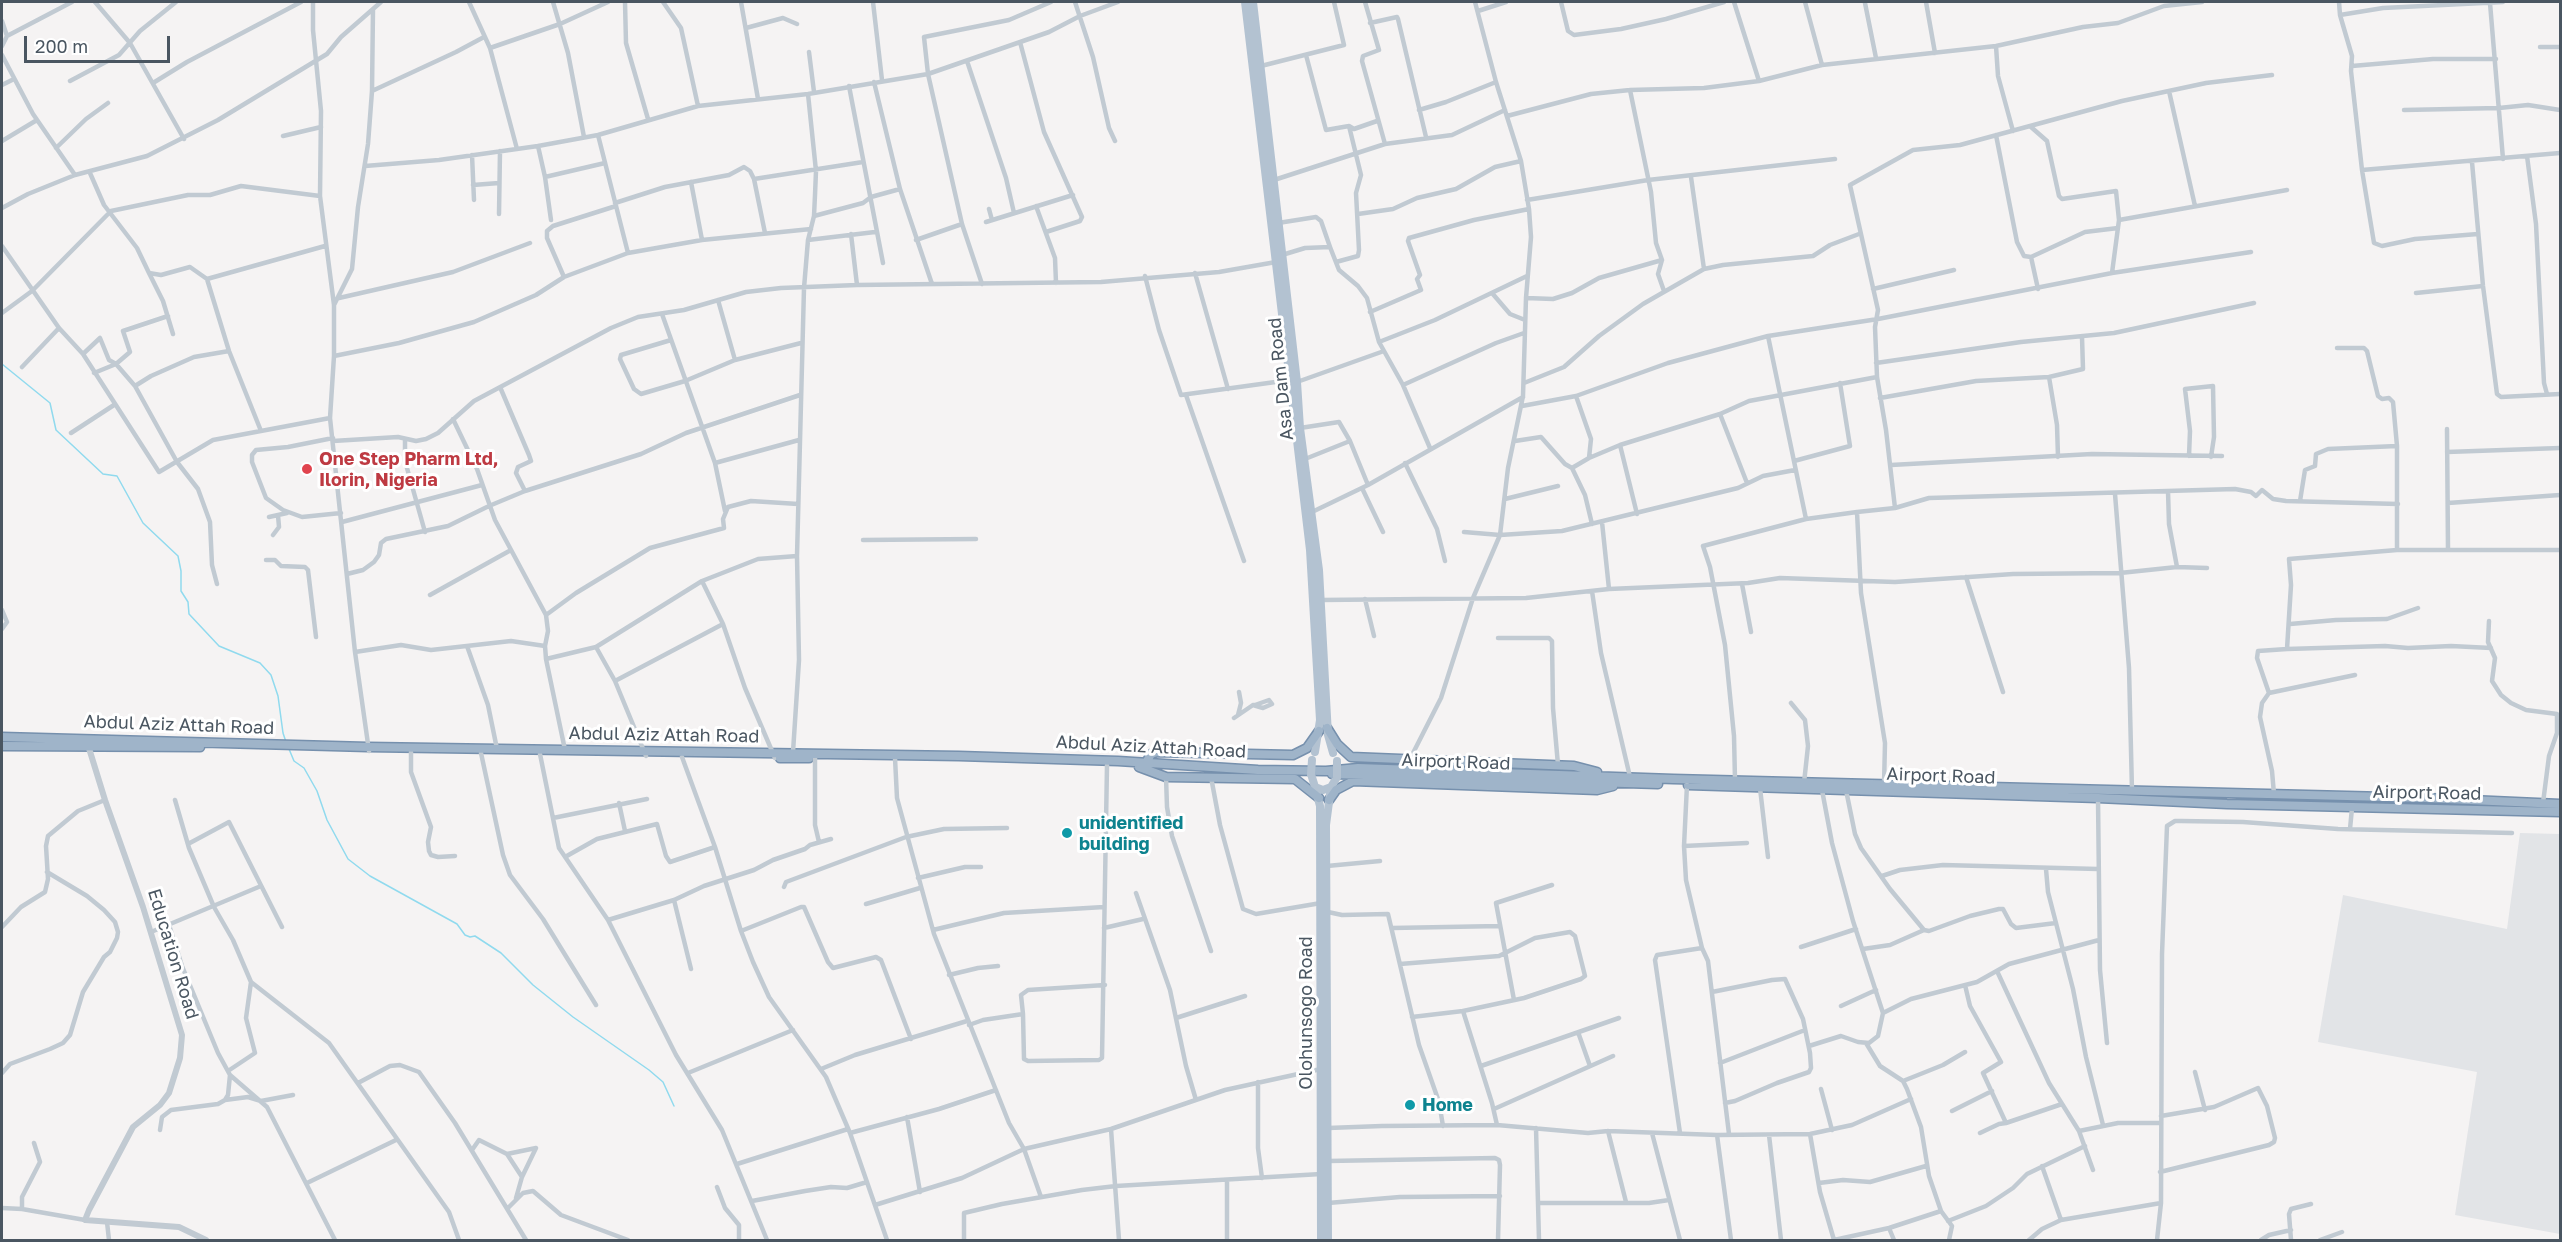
<!DOCTYPE html>
<html>
<head>
<meta charset="utf-8">
<style>
	body { margin:0 }
	#map { position:relative; width:2562px; height:1242px; overflow:hidden; background:#f5f3f3; font-family:"Golos Text",sans-serif }
	canvas { display:block }
	.frame { position:absolute; inset:0; border:3px solid #4a5661; pointer-events:none }
	.scale { position:absolute; left:24px; top:36px; width:146px; height:27px; box-sizing:border-box; border:3px solid #4a5661; border-top:0; padding-left:8px; font-size:18px; line-height:21px; white-space:nowrap; color:#4a5661; -webkit-text-stroke:4px #fff; paint-order:stroke }
</style>
</head>
<body>
<div id="map">
<canvas width="2562" height="1242"></canvas>
<div class="frame"></div>
<div class="scale">200 m</div>
</div>
<script>
const ctx = document.querySelector('canvas').getContext('2d');
ctx.lineJoin = 'round';
function paint(path, color) { ctx.fillStyle = color; ctx.fill(path, 'evenodd'); }
const shape = rows => new Path2D(rows.map(r => 'M' + r).join(''));
function strokePath(path, color, width, dash) { ctx.strokeStyle = color; ctx.lineWidth = width; ctx.lineCap = dash ? 'butt' : 'round'; ctx.setLineDash(dash || []); ctx.stroke(path); }
function drawText(font, color, halo, rows, align = 'center') {
  ctx.font = font + ' "Golos Text",sans-serif'; ctx.lineWidth = 6; ctx.setLineDash([]); ctx.textBaseline = 'middle'; ctx.strokeStyle = halo; ctx.fillStyle = color; for (const [text, x, y, turn = 0] of rows) {
    ctx.save(); ctx.translate(x, y); ctx.rotate((+turn || 0) * Math.PI / 180); ctx.textAlign = isNaN(turn) ? turn : align; if (halo) ctx.strokeText(text, 0, 0); ctx.fillText(text, 0, 0); ctx.restore();
  }
}
const airport = shape([
	[2520,833,2560,834,2560,1234,2455,1215,2477,1072,2318,1042,2343,895,2507,929]
]);
const stream = shape([
	[2,364,50,403,56,430,103,474,117,476,143,523,178,556,181,571,181,591,188,602,189,614,219,646,260,663,271,675,278,696,283,733,286,742],
	[289,749,294,761,304,768,317,791,327,820,348,859,370,876,457,924,465,935,470,937,475,936,501,953,533,985,573,1017,649,1070,663,1082,674,1106]
]);
const minor = shape([
	[95,2,130,43,184,139],
	[313,2,313,30,321,111,320,196,334,305,334,356,330,418,355,652,369,751],
	[469,2,490,48,517,149],
	[553,2,568,53,584,137],
	[625,2,626,43,648,119],
	[663,2,681,28,698,106],
	[741,2,758,99],
	[873,2,882,80],
	[1075,2,1093,57,1109,128,1115,141],
	[1365,2,1379,50,1363,56,1362,61,1385,144],
	[1561,2,1568,31,1574,35,1621,29,1666,19,1724,2],
	[1734,2,1759,81],
	[1805,2,1822,65],
	[1926,2,1935,53],
	[2339,2,2340,15,2352,56,2351,71,2362,170,2374,243,2382,246,2415,239,2478,234],
	[1865,3,1876,58],
	[2490,3,2503,159],
	[1478,11,1506,2],
	[2340,15,2383,8,2503,2],
	[2,21,7,36],
	[1370,23,1397,17,1398,19,1426,137],
	[746,28,783,18,797,24],
	[1020,42,1044,132,1082,217,1080,221,1046,232],
	[2,46,7,36,72,2],
	[1996,46,1998,76,2013,131],
	[2540,47,2560,47],
	[490,48,560,24,608,2],
	[809,52,814,92],
	[2,55,33,114,75,175],
	[1306,55,1326,130,1349,126,1354,129,1377,121],
	[967,61,1006,178,1014,213],
	[1261,66,1344,45,1334,2],
	[2352,66,2433,59,2496,59],
	[70,81,119,55,140,31,176,2],
	[874,82,900,189,932,284],
	[153,83,187,62,301,2],
	[2,85,14,79],
	[849,86,883,263],
	[1630,90,1651,192,1656,243,1662,260,1658,274,1664,291],
	[372,91,456,52,484,37],
	[2169,91,2195,206],
	[1419,110,1446,102,1496,82],
	[2404,110,2499,108,2528,105,2560,110],
	[1507,116,1591,94,1630,90,1704,88,1759,81,1822,65,1996,46,2083,27,2118,23,2164,6,2202,2],
	[2031,127,2047,141,2059,196,2062,199,2116,191,2119,220],
	[598,135,628,253],
	[1996,135,2017,242,2024,256,2031,257],
	[283,136,321,127],
	[2,141,37,120],
	[538,146,545,177,605,163],
	[56,148,86,119,108,103],
	[472,155,474,200],
	[2527,156,2536,224,2544,383,2547,394],
	[2472,162,2483,286,2497,394,2501,397,2560,394],
	[365,166,439,160,538,146,598,135,698,106,808,94,928,74,1049,32,1080,16,1118,2],
	[2362,170,2560,153],
	[90,173,104,205,137,248,149,273,161,275,190,267,207,279,229,351,261,431],
	[545,177,551,220],
	[1691,177,1704,269],
	[754,179,863,162],
	[1274,180,1385,144,1452,135,1505,110],
	[691,182,702,240],
	[473,185,499,183],
	[1527,200,1648,180,1835,159],
	[615,203,665,187,729,175,744,167,750,171,754,179,765,233],
	[1036,206,1055,258,1056,283],
	[2,208,28,194,75,175,147,156,218,120,327,54,341,37,381,2],
	[989,209,992,220],
	[499,214,500,151],
	[1358,214,1393,209,1417,198,1456,189,1495,167,1521,161],
	[814,216,863,203,871,197,900,189],
	[986,222,1073,195],
	[1278,223,1316,217,1321,221,1330,247],
	[851,234,857,285],
	[808,240,875,232],
	[916,240,962,224],
	[2,246,59,328,83,354,159,472,213,440,330,418],
	[1282,255,1305,248,1330,247,1339,270,1358,286,1367,298,1379,342,1403,385,1430,448],
	[1336,262,1358,256,1359,250,1356,193,1361,175,1349,126],
	[149,273,163,301,173,334],
	[1195,273,1228,389],
	[2112,273,2119,220,2287,190],
	[1145,276,1159,330,1181,395,1290,380],
	[564,277,547,238,547,231,553,226,616,206],
	[207,279,325,246],
	[982,284,962,224,928,74,924,37,1009,20,1051,2],
	[1873,289,1954,270],
	[2038,289,2031,257,2085,232,2118,228],
	[1492,293,1510,314,1525,320],
	[2416,293,2483,286],
	[339,298,453,272,530,243],
	[1526,298,1553,299,1572,293,1599,278,1662,260],
	[718,300,735,360],
	[334,305,352,269,358,207,368,144,372,91,373,9],
	[1370,312,1421,290,1417,279,1420,275,1408,241,1409,238,1474,220,1529,209],
	[2,313,32,291,111,211,188,195,210,195,241,186,320,196],
	[662,314,715,463,725,511],
	[1768,336,1806,519],
	[671,340,621,355,620,359,634,389,641,394,685,381,735,360,801,343],
	[1379,342,1435,320,1527,276],
	[2337,348,2364,348,2367,351,2378,396,2382,399,2389,398,2393,402,2397,446,2397,550],
	[83,354,100,338,109,360,116,364,135,386,177,462,198,489,210,522,212,565,217,584],
	[334,356,399,343,474,322,536,295,564,277,628,253,702,240,811,229],
	[1876,363,2021,342,2114,333,2254,303],
	[22,367,59,328],
	[94,373,116,364,130,352,123,331,168,316],
	[2049,377,2057,425,2058,457],
	[1297,382,1384,351],
	[1524,383,1564,367,1599,336,1643,304,1704,269,1723,265,1813,256,1830,245,1859,234],
	[1403,385,1496,343,1524,333],
	[135,386,151,376,194,357,229,351],
	[500,387,529,455,531,461,518,467,516,473,525,491],
	[1186,395,1244,561],
	[1576,396,1591,439,1589,458],
	[1880,398,1976,381,2049,377,2083,369,2082,337],
	[1522,406,1576,396,1668,363,1768,336,1878,319,2112,273,2251,252],
	[1720,414,1747,483],
	[453,419,477,469,495,520,546,615,548,631,545,646,546,659,565,750],
	[1300,428,1339,422,1350,441,1368,485],
	[2447,429,2448,550],
	[71,433,114,405],
	[333,438,288,447,256,450,252,455,252,462,266,498,283,510,302,517,341,513],
	[405,439,405,461,425,532],
	[333,441,398,437,416,441,426,439,438,433,474,401,611,328,638,317,684,310,746,292,781,288,857,285,1101,282,1219,272,1276,262],
	[1515,441,1541,437,1565,464,1572,468],
	[1620,445,1637,514],
	[2447,452,2560,448],
	[2189,456,2190,431,2185,389,2213,386,2214,437,2211,457],
	[1305,459,1350,441],
	[1794,461,1850,446,1840,383],
	[715,463,799,440],
	[1405,463,1437,529,1445,561],
	[1891,465,2092,454,2222,456],
	[1362,488,1383,532],
	[2168,491,2169,524,2177,567],
	[2115,494,2129,668,2132,791],
	[1505,499,1558,486],
	[2300,501,2305,470,2315,466,2316,454,2328,449,2397,446],
	[2448,503,2560,495],
	[1895,508,1886,430,1877,377,1875,327,1878,310,1850,185,1913,150,1960,145,2122,101,2206,83,2272,75],
	[1312,512,1368,485,1523,397],
	[269,517,287,513],
	[342,522,482,485],
	[1602,522,1609,589],
	[1592,524,1585,495,1572,468,1589,458,1620,445,1720,414,1749,401,1877,377],
	[1464,532,1500,535,1562,531,1738,488,1763,476,1795,470],
	[273,535,279,527,278,515],
	[863,540,976,539],
	[266,560,275,560,281,566,305,567,308,570,316,637],
	[347,574,363,570,374,562,379,555,381,543,386,539,448,526,489,506,525,491,641,454,686,433,800,395],
	[1966,577,2003,692],
	[702,581,723,624,745,688,775,758],
	[1742,584,1751,632],
	[1592,591,1601,653,1630,777],
	[430,595,511,550],
	[1365,599,1374,636],
	[1321,600,1526,598,1609,589,1748,583,1780,578,1895,582,2013,574,2120,573,2177,567,2207,568],
	[2,610,7,622,2,629],
	[546,615,576,593,650,548,724,528,723,519,728,507,751,501,798,504],
	[2489,621,2488,642,2495,658,2492,681,2501,695,2511,703,2526,710,2557,714,2557,733,2549,756,2543,803],
	[2290,624,2336,620,2387,619,2418,608],
	[1498,638,1549,638,1552,641,1553,708,1558,765],
	[467,646,488,705,497,749],
	[596,647,615,681,646,756],
	[2287,649,2385,646,2408,648,2451,646,2491,648],
	[355,652,401,645,431,650,511,641,545,646],
	[546,659,596,647,702,581,758,559,797,556],
	[615,681,723,624],
	[2269,693,2355,675],
	[1791,703,1805,720,1808,746,1804,783],
	[1238,715,1241,703,1239,692],
	[1234,718,1253,705,1255,705,1269,700,1272,704,1263,708,1253,705],
	[411,752,411,772,431,827,428,842,429,851,431,855,438,857,455,856],
	[793,752,799,660,797,556,804,288,808,240,814,216,815,195,816,171,808,94],
	[481,753,503,855,510,875,543,919,596,1005],
	[540,754,559,848,608,920,676,1055,722,1130,767,1240],
	[682,757,715,847,741,931,753,962,769,997,826,1077,850,1133,887,1240],
	[815,758,815,825,819,842],
	[895,758,897,798,934,934,1009,1123,1024,1149,1111,1129,1225,1090,1321,1069],
	[1410,759,1441,698,1473,598,1500,535,1508,468,1523,396,1526,298,1531,237,1529,209,1521,161,1496,82,1475,2],
	[1166,777,1167,807,1172,836,1211,951],
	[1211,777,1220,825,1243,909,1256,914,1321,903],
	[1735,780,1734,736,1725,645,1710,567,1703,546,1806,519,1857,512],
	[1687,785,1684,846,1686,880,1702,948,1708,961,1729,1134],
	[1884,785,1885,743,1861,593,1857,512,1895,508,1929,498,2235,489,2251,492,2256,496,2262,490,2273,499,2286,501,2398,504],
	[1760,788,1768,857],
	[1846,790,1855,834,1861,848,1890,889,1924,930],
	[2274,794,2272,771,2260,717,2262,703,2269,693,2257,658,2258,651,2287,649,2291,585,2289,559,2397,550,2560,550],
	[2098,798,2100,970,2107,1043],
	[175,800,189,848,214,907,233,940,251,982,329,1043,449,1212,459,1240],
	[619,803,625,831],
	[553,818,647,799],
	[2350,829,2352,808],
	[188,844,229,822,282,927],
	[1684,846,1747,843],
	[565,857,597,839,657,824,666,856,670,862,715,847],
	[1327,866,1380,861],
	[2046,869,2048,892,2073,989,2086,1057,2103,1125],
	[1882,876,1900,870,1943,865,2098,869],
	[918,878,965,867,981,867],
	[784,887,786,882,906,837,944,829,1007,828],
	[1136,893,1170,990,1186,1066,1196,1100],
	[674,900,691,969],
	[866,904,920,888],
	[1328,912,1342,915,1388,914,1419,1045,1439,1102,1443,1126],
	[608,920,674,900,704,886,754,870,773,860,805,849,810,845,831,839],
	[169,925,182,966,218,1053,230,1075,267,1107,335,1240],
	[2,927,21,907,45,892,48,879,46,846,48,836,78,811,105,800],
	[1104,928,1143,919],
	[1392,928,1500,926],
	[933,930,1004,913,1104,907],
	[741,931,801,907,804,907,828,962,833,968,876,957,881,960,911,1039],
	[151,932,261,886],
	[1801,947,1856,929],
	[1863,949,1890,945,1924,930,1929,931,1970,916,1999,909,2003,909,2011,924,2016,928,2056,923],
	[1400,964,1499,956,1535,938,1570,932,1575,936,1585,976,1581,979,1524,998,1463,1011,1412,1017],
	[1997,971,2049,1083,2079,1131,2093,1170],
	[949,975,978,968,998,966],
	[1965,985,1970,1006,2001,1062,1983,1073,2006,1123],
	[1712,992,1772,980,1785,979,1803,1019,1810,1053,1811,1068,1809,1072,1777,1083,1735,1101,1725,1103],
	[1514,1000,1496,903,1552,885],
	[1841,1006,1876,990],
	[1463,1011,1492,1103,1497,1125],
	[1883,1013,1911,999,1977,982,2009,964,2099,940],
	[1023,1014,1021,995,1028,990,1105,985],
	[1176,1018,1245,996],
	[969,1025,983,1020,1023,1014,1024,1059,1028,1061,1099,1060,1102,1058,1107,765],
	[1578,1032,1590,1066],
	[1866,1043,1880,1066,1903,1081,1907,1089,1921,1127,1929,1176,1941,1211,1952,1226,1949,1240],
	[1809,1046,1841,1036,1858,1042,1869,1043,1878,1036,1883,1013,1853,921,1832,843,1822,790],
	[1720,1063,1805,1030],
	[1481,1066,1619,1018],
	[821,1069,855,1055,967,1021],
	[228,1071,255,1053,246,1018,251,982],
	[2195,1072,2205,1110],
	[2,1073,10,1064,50,1049,63,1043,70,1035,83,992,104,957,110,952,117,938,118,932,115,922,104,910,87,896,47,872],
	[688,1073,793,1030],
	[1903,1081,1943,1065,1965,1052],
	[1258,1082,1258,1148,1262,1178],
	[358,1083,390,1066,400,1065,419,1072,455,1123,526,1240],
	[1821,1089,1832,1130],
	[225,1100,248,1097,261,1101,293,1095],
	[1494,1109,1613,1056],
	[1952,1111,1992,1091],
	[907,1117,920,1192],
	[1328,1128,1382,1126,1497,1125,1588,1133,1608,1131,1717,1135,1810,1134,1852,1125,1911,1099],
	[1536,1128,1539,1240],
	[1111,1129,1119,1240],
	[160,1130,162,1117,171,1110,218,1104,225,1100,228,1095,230,1075],
	[1608,1131,1626,1202],
	[2079,1131,2118,1123,2161,1123],
	[850,1133,939,1109,996,1090],
	[1652,1133,1680,1240],
	[1680,1133,1655,960,1657,955,1702,948],
	[1980,1133,1999,1124,2006,1123,2062,1104],
	[1810,1134,1820,1192,1834,1240],
	[1717,1135,1731,1240],
	[1769,1135,1781,1240],
	[472,1150,479,1140,507,1154,522,1177,516,1198],
	[507,1154,536,1148,522,1177],
	[1328,1161,1495,1158,1499,1160,1500,1165,1498,1240],
	[737,1164,848,1129],
	[2042,1166,2061,1220],
	[2160,1172,2269,1145,2274,1142,2275,1138,2267,1106,2258,1088,2214,1107,2161,1116],
	[1227,1180,1227,1240],
	[307,1183,396,1140],
	[1819,1183,1843,1180,1870,1182,1926,1166],
	[717,1187,725,1208,739,1225,739,1240],
	[752,1201,805,1191,831,1187,847,1188,867,1182],
	[1328,1203,1400,1197,1500,1196],
	[1538,1203,1649,1203,1669,1200],
	[875,1205,962,1178,1024,1149,1041,1197],
	[2,1208,22,1209,85,1220],
	[508,1208,523,1193,533,1191,561,1215,628,1240],
	[22,1209,22,1197,40,1162,34,1143],
	[1948,1221,1986,1206,2013,1188,2027,1174,2085,1146],
	[107,1222,109,1240],
	[1889,1228,1894,1240],
	[964,1240,964,1213,1002,1204,1082,1190,1116,1186,1321,1174],
	[1834,1240,1889,1228,1941,1211],
	[2029,1240,2042,1229,2061,1220,2161,1203],
	[2157,1240,2161,1203,2162,954,2167,826,2175,821,2181,821,2243,822,2338,829,2512,833],
	[2261,1240,2269,1235,2291,1230],
	[2291,1240,2289,1214,2291,1209,2311,1204],
	[2320,1240,2342,1232]
]);
const tertiary = shape([
	[88,745,105,800,143,907,182,1035,180,1058,169,1093,160,1105,133,1127,89,1210,85,1220,179,1227,206,1240]
]);
const primary = shape([
	[1245,2,1310,550,1320,720,1315,752],
	[1253,2,1297,382,1300,428,1319,570,1328,735,1333,753],
	[1311,774,1315,787,1323,790,1331,787,1337,777],
	[1315,787,1320,806,1321,1240],
	[1328,1240,1326,825,1331,787]
]);
const trunk = shape([
	[1327,728,1337,744,1351,757,1574,766,1597,772],
	[2,737,368,747,959,756,1118,761,1258,770,1326,771,1358,768,1673,779,2426,798,2560,804],
	[2,746,200,747],
	[780,758,809,758],
	[1146,763,1151,754,1157,752,1293,755,1307,748,1319,731],
	[1139,767,1166,777,1295,779,1319,798],
	[1332,774,1658,784],
	[1688,785,2098,798,2227,804,2560,812],
	[1329,800,1336,790,1353,781,1597,790,1613,786]
]);
const primaryBridge = shape([
	[1337,761,1337,777],
	[1311,774,1312,760]
]);
const markers = [
	[307,469,6,"#e0444e"],
	[1067,833,6,"#0f9aa8"],
	[1410,1105,6,"#0f9aa8"]
];
const streetNames = [
	["Asa Dam Road",1281,379,-96],
	["Abdul Aziz Attah Road",179,725,2],
	["Abdul Aziz Attah Road",664,735,1],
	["Abdul Aziz Attah Road",1151,747,3],
	["Airport Road",1456,762,2],
	["Airport Road",1941,776,2],
	["Airport Road",2427,793,1],
	["Education Road",173,954,73],
	["Olohunsogo Road",1306,1013,-90]
];
const healthNames = [
	["One Step Pharm Ltd,",319,459],
	["Ilorin, Nigeria",319,480]
];
const cultureNames = [
	["unidentified",1079,823],
	["building",1079,844],
	["Home",1422,1105]
];
paint(airport, '#e2e4e7');
strokePath(stream, '#90daee', 1.5);
strokePath(trunk, '#7690ad', 11);
strokePath(minor, '#c1cad2', 4.5);
strokePath(tertiary, '#c1cad2', 6);
strokePath(primary, '#b3c2d1', 8);
strokePath(trunk, '#9fb4c9', 8);
strokePath(primaryBridge, '#b3c2d1', 8);
for (const [x, y, r, color] of markers) { const dot = new Path2D(); dot.arc(x, y, r, 0, 2 * Math.PI); ctx.fillStyle = color; ctx.fill(dot); strokePath(dot, '#fff', 2); }
drawText('18px', '#4a5661', '#fff', streetNames);
drawText('bold 18px', '#be3a42', '#fff', healthNames, 'left');
drawText('bold 18px', '#0d838f', '#fff', cultureNames, 'left');
</script>
</body>
</html>
